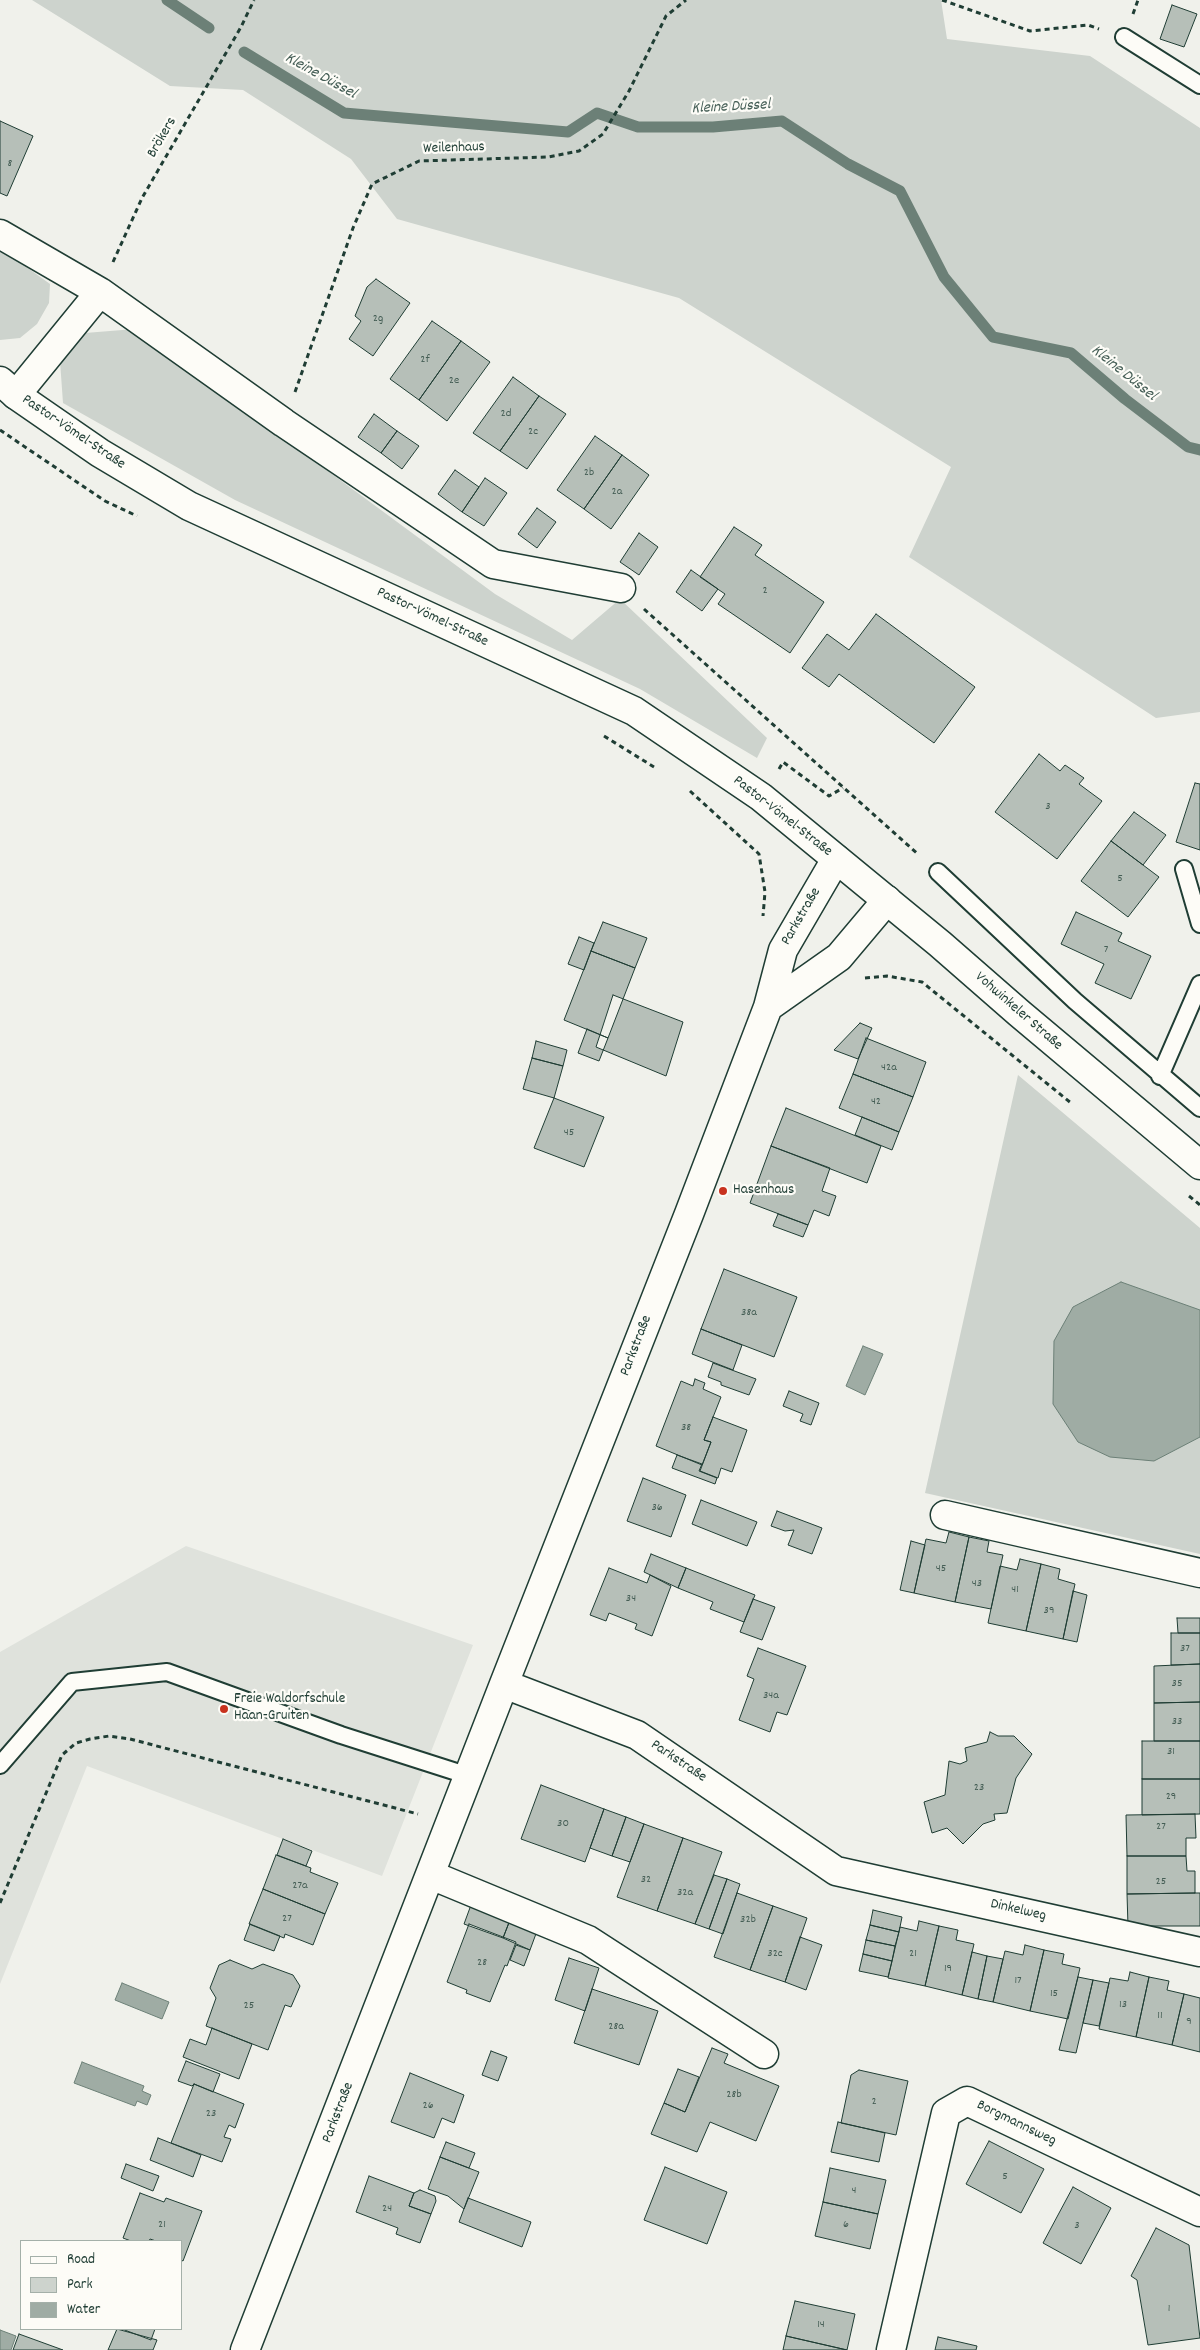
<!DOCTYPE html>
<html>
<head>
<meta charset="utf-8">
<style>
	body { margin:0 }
	#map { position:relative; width:1200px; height:2350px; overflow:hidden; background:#f0f1eb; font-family:Dekko,sans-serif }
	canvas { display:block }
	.legend { position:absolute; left:20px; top:2240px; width:162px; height:90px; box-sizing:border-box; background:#fdfcf7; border:1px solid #a4b0a9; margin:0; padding:6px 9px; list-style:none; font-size:15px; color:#1f3d34 }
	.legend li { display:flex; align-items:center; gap:10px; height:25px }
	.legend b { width:25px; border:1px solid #a4b0a9 }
</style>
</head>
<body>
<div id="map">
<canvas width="1200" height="2350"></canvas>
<ul class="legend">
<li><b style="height:6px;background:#fdfcf7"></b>Road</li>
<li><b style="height:14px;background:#cdd3cd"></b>Park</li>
<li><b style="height:14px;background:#9faca4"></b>Water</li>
</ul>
</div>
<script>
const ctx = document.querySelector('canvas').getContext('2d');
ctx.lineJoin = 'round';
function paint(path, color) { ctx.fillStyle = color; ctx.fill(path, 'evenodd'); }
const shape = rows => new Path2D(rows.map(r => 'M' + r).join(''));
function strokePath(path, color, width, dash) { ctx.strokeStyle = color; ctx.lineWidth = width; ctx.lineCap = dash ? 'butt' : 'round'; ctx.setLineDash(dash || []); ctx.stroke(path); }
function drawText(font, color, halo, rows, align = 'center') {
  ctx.font = font + ' Dekko,sans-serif'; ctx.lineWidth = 4.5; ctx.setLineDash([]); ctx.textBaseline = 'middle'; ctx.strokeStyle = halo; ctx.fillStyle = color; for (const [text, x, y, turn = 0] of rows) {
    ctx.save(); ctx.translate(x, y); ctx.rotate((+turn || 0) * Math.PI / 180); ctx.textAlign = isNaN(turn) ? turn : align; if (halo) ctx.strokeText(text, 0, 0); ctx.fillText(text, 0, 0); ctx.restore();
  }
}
const built = shape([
	[186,1546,473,1645,382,1876,87,1766,0,1984,0,1652]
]);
const green = shape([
	[32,0,941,0,947,39,1090,56,1200,128,1200,712,1156,718,909,557,951,467,679,298,397,219,351,159,243,90,170,86],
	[0,248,50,284,49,303,37,324,20,338,0,340],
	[135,329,495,594,572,640,620,599,767,738,757,758,640,689,235,500,63,403,60,361,85,333],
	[1018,1075,1200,1228,1200,1554,925,1493]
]);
const water = shape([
	[1121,1282,1200,1310,1200,1437,1154,1461,1110,1457,1078,1442,1053,1404,1054,1341,1073,1307,1121,1282],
	[863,1346,883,1354,865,1395,846,1386,863,1346],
	[122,1983,169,2002,162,2019,115,2000,122,1983],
	[82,2062,144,2086,142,2091,151,2095,147,2105,137,2101,135,2106,74,2083,82,2062],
	[0,2330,16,2336,11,2350,0,2350,0,2330]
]);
const stream = shape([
	[167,0,209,28],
	[244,52,344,113,568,132,597,113,638,127,713,127,782,121,848,164,900,191,944,277,993,337,1071,353,1125,399,1188,447,1200,450]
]);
const building = shape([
	[1172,5,1197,14,1184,47,1160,39,1172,5],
	[0,121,33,136,7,196,0,193,0,121],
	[376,279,410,303,373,356,349,339,361,321,355,316,367,287,376,279],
	[432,321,461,341,419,400,390,379,432,321],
	[461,341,490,362,447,421,419,400,461,341],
	[513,377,539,396,500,451,473,433,513,377],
	[539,396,566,414,527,469,500,451,539,396],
	[374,414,397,431,381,453,358,437,374,414],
	[397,431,419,446,402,469,381,453,397,431],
	[595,436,622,455,584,509,557,490,595,436],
	[622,455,649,475,611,529,584,509,622,455],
	[455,470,479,487,462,512,438,494,455,470],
	[485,478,507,493,484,526,462,512,485,478],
	[537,508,556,522,537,548,518,534,537,508],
	[734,527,762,545,755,555,824,602,790,653,718,604,725,594,700,577,734,527],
	[639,533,658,547,639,575,620,562,639,533],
	[691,570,718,589,702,611,676,592,691,570],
	[876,614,975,687,934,743,839,674,829,687,802,668,827,634,849,650,876,614],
	[1039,754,1060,771,1065,765,1084,778,1079,784,1102,801,1057,859,995,812,1039,754],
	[1195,783,1200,784,1200,850,1176,842,1195,783],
	[1134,812,1166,835,1143,865,1111,841,1134,812],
	[1111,841,1159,877,1128,917,1081,881,1111,841],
	[1076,912,1122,933,1118,941,1151,956,1131,999,1095,983,1104,964,1061,944,1076,912],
	[603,922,647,938,635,968,591,951,603,922],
	[579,937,594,943,584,970,568,964,579,937],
	[591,951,635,968,608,1038,564,1020,591,951],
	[613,995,683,1022,666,1076,596,1047,613,995],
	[860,1023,872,1028,858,1059,834,1050,860,1023],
	[587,1029,608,1038,599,1061,578,1053,587,1029],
	[866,1038,926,1062,913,1097,853,1074,866,1038],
	[536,1041,567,1050,563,1066,532,1058,536,1041],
	[532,1058,563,1066,554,1098,523,1089,532,1058],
	[853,1074,913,1097,899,1132,839,1108,853,1074],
	[554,1098,604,1117,584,1167,534,1148,554,1098],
	[786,1108,881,1146,867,1183,771,1146,786,1108],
	[862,1117,899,1132,892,1150,855,1135,862,1117],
	[771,1146,830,1168,822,1191,836,1196,829,1216,814,1210,808,1225,750,1203,771,1146],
	[778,1214,808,1225,803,1237,773,1226,778,1214],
	[724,1269,797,1297,774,1357,701,1329,724,1269],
	[701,1329,742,1345,733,1370,692,1354,701,1329],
	[713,1363,756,1379,749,1395,721,1385,721,1382,708,1377,713,1363],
	[695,1379,705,1383,703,1389,721,1397,704,1440,711,1442,702,1465,656,1446,681,1381,693,1386,695,1379],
	[789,1391,819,1403,811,1425,800,1421,803,1414,783,1406,789,1391],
	[713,1417,747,1430,732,1472,721,1468,718,1478,700,1471,711,1442,704,1440,713,1417],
	[677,1455,702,1464,699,1471,717,1478,715,1484,672,1468,677,1455],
	[643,1478,686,1495,671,1537,627,1521,643,1478],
	[701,1500,757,1522,747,1546,692,1524,701,1500],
	[777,1511,822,1528,812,1554,788,1545,794,1530,785,1531,771,1526,777,1511],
	[949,1532,969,1537,955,1602,914,1593,926,1539,946,1543,949,1532],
	[969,1537,989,1541,987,1552,1003,1555,991,1609,955,1602,969,1537],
	[911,1541,925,1545,914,1593,900,1590,911,1541],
	[651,1554,686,1568,678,1588,644,1572,651,1554],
	[1020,1559,1041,1564,1026,1631,988,1623,1000,1566,1017,1570,1020,1559],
	[1041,1564,1060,1569,1058,1579,1075,1584,1063,1639,1026,1631,1041,1564],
	[609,1568,647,1583,650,1575,671,1586,652,1636,635,1629,637,1624,609,1613,606,1621,590,1615,609,1568],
	[686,1568,755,1595,744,1622,710,1609,713,1602,678,1588,686,1568],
	[1073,1591,1087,1595,1077,1642,1063,1639,1073,1591],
	[753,1599,775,1607,762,1640,740,1632,753,1599],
	[1177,1618,1200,1618,1200,1633,1178,1633,1177,1618],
	[1171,1633,1200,1633,1200,1664,1171,1665,1171,1633],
	[758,1648,806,1666,787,1715,777,1712,770,1732,739,1720,754,1679,747,1676,758,1648],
	[1200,1664,1200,1702,1154,1703,1154,1666,1200,1664],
	[1200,1702,1200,1741,1154,1741,1154,1703,1200,1702],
	[990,1732,998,1736,1014,1736,1032,1754,1016,1778,1007,1813,994,1814,995,1820,983,1824,963,1844,947,1828,932,1833,924,1802,945,1795,949,1761,960,1764,967,1761,965,1748,987,1742,990,1732],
	[1142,1741,1200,1741,1200,1779,1142,1779,1142,1741],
	[1142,1779,1200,1779,1200,1814,1142,1815,1142,1779],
	[541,1785,604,1809,585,1862,521,1839,541,1785],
	[604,1809,626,1817,612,1856,590,1848,604,1809],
	[1195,1814,1196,1838,1186,1838,1186,1856,1127,1856,1126,1815,1195,1814],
	[626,1817,644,1824,630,1862,612,1856,626,1817],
	[644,1824,683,1838,657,1911,617,1897,644,1824],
	[683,1838,722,1852,695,1924,657,1911,683,1838],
	[283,1839,312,1851,306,1866,277,1855,283,1839],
	[276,1855,311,1868,310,1872,338,1883,325,1914,263,1889,276,1855],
	[1127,1856,1186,1856,1187,1871,1195,1871,1195,1893,1127,1894,1127,1856],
	[714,1875,727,1879,709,1929,695,1924,714,1875],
	[727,1879,740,1884,723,1934,709,1929,727,1879],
	[263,1889,325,1914,313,1945,285,1934,284,1938,249,1924,263,1889],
	[737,1893,773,1906,750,1970,714,1957,737,1893],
	[1195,1893,1200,1893,1200,1926,1128,1926,1127,1894,1195,1893],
	[471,1905,510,1920,503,1938,464,1924,471,1905],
	[773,1906,807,1918,785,1982,750,1970,773,1906],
	[873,1910,902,1917,899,1932,870,1925,873,1910],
	[510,1920,537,1931,530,1950,503,1938,510,1920],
	[919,1921,939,1926,925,1986,888,1978,900,1927,917,1931,919,1921],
	[250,1924,280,1936,274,1951,244,1940,250,1924],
	[469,1924,516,1942,507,1966,505,1965,490,2002,466,1993,467,1990,447,1982,469,1924],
	[870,1925,899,1932,895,1946,866,1940,870,1925],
	[939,1926,958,1930,956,1940,974,1944,962,1995,925,1986,939,1926],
	[800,1937,822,1945,806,1990,785,1982,800,1937],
	[866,1940,895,1946,892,1961,863,1954,866,1940],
	[516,1945,530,1950,524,1966,510,1960,516,1945],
	[1025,1945,1044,1950,1030,2011,993,2002,1005,1951,1023,1955,1025,1945],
	[1044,1950,1064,1954,1062,1964,1080,1968,1068,2019,1030,2011,1044,1950],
	[972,1952,987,1956,978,1999,962,1995,972,1952],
	[863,1954,892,1961,888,1977,859,1971,863,1954],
	[987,1956,1003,1959,993,2002,978,1999,987,1956],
	[569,1958,599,1968,585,2011,555,2000,569,1958],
	[230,1960,252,1969,263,1964,293,1975,300,1986,291,2007,285,2005,268,2050,206,2026,216,1998,210,1988,219,1965,230,1960],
	[1130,1972,1149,1977,1136,2037,1099,2029,1110,1978,1128,1981,1130,1972],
	[1078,1977,1093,1980,1076,2053,1059,2050,1078,1977],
	[1149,1977,1169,1981,1167,1990,1184,1994,1172,2045,1136,2037,1149,1977],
	[1093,1980,1109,1983,1099,2026,1083,2023,1093,1980],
	[592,1989,658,2011,639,2065,574,2043,592,1989],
	[1184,1994,1200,1998,1200,2052,1172,2045,1184,1994],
	[212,2028,252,2044,239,2079,183,2057,190,2039,206,2045,212,2028],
	[712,2048,728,2054,724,2063,779,2086,756,2141,710,2122,697,2152,651,2134,664,2103,685,2112,712,2048],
	[491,2051,507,2057,498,2081,482,2075,491,2051],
	[186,2061,220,2074,213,2092,194,2084,192,2086,178,2081,186,2061],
	[678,2069,699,2077,685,2112,664,2103,678,2069],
	[859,2070,908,2081,896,2135,841,2123,851,2075,859,2070],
	[410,2073,464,2095,454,2123,442,2118,434,2138,391,2122,410,2073],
	[194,2084,244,2104,235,2128,229,2125,224,2137,231,2139,222,2162,171,2143,194,2084],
	[838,2122,885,2133,879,2162,831,2152,838,2122],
	[158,2138,201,2155,193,2177,150,2160,158,2138],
	[989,2141,1044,2169,1021,2213,966,2184,989,2141],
	[446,2142,475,2153,469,2168,440,2157,446,2142],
	[440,2157,479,2172,464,2209,448,2196,428,2189,440,2157],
	[126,2164,159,2176,153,2191,121,2178,126,2164],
	[665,2167,727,2192,707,2244,644,2220,665,2167],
	[830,2168,886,2180,878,2214,823,2202,830,2168],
	[369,2176,414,2193,409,2206,431,2214,420,2243,396,2234,398,2228,356,2212,369,2176],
	[1073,2187,1111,2208,1081,2264,1043,2243,1073,2187],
	[420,2190,435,2196,436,2201,431,2214,409,2206,414,2193,420,2190],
	[140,2193,164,2202,166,2198,202,2211,183,2261,181,2260,181,2241,156,2241,150,2239,149,2241,131,2241,123,2238,140,2193],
	[468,2198,531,2222,522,2247,459,2222,468,2198],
	[823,2202,878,2214,870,2249,815,2236,823,2202],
	[1156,2228,1189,2245,1200,2338,1148,2345,1137,2280,1131,2276,1156,2228],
	[795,2301,855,2314,847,2350,786,2336,795,2301],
	[117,2329,157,2340,153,2350,108,2350,117,2329],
	[122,2329,155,2329,151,2340,122,2329],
	[19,2334,63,2350,13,2350,19,2334],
	[786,2336,847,2350,783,2350,786,2336],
	[938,2337,977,2346,976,2350,935,2350,938,2337]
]);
const path = shape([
	[942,0,1030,31,1088,25,1099,29],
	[1133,14,1138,0],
	[113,262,142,198,241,27,254,0],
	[295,392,353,228,372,184,419,161,548,157,579,151,603,134,629,91,666,16,686,0],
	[0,430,105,501,137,516],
	[644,609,919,855],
	[604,736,654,767],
	[779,769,783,762,829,796,843,788],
	[690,791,759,854,765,892,763,916],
	[865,978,887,976,922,982,1071,1103],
	[1189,1196,1200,1205],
	[0,1903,62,1755,76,1743,90,1739,109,1736,130,1739,418,1814]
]);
const lane = shape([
	[1124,37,1200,85],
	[1184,869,1200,924],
	[938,872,1075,1001,1200,1108],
	[1160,1076,1200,984],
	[0,1765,72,1682,167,1672,341,1735,469,1776]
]);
const street = shape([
	[0,234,100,292,284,423,493,564,621,588],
	[16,395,100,292],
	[768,1007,839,957,887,900],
	[945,1515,1200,1573],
	[504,1684,637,1735,836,1871,1200,1952],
	[431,1875,588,1940,764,2054],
	[245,2350,504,1684,689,1214,768,1007,783,950,836,859],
	[891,2350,946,2113,967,2101,1200,2212]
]);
const secondary = shape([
	[0,381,16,395,100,453,189,506,634,711,761,797,940,944,1019,1013,1200,1165]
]);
const markers = [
	[723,1191,5,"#c8321e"],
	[224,1709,5,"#c8321e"]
];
const numberNames = [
	["8",10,164],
	["2g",378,319],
	["2f",425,360],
	["2e",454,381],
	["2d",506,414],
	["2c",533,432],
	["2b",589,473],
	["2a",617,492],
	["2",765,591],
	["3",1048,807],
	["5",1120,879],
	["7",1106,950],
	["42a",889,1068],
	["42",876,1102],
	["45",569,1133],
	["38a",749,1313],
	["38",686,1428],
	["36",657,1508],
	["45",941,1569],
	["43",977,1584],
	["41",1015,1590],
	["34",631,1599],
	["39",1049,1611],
	["37",1185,1649],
	["35",1177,1684],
	["34a",771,1696],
	["33",1177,1722],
	["31",1171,1752],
	["23",979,1788],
	["29",1171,1797],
	["30",563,1824],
	["27",1161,1827],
	["32",646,1880],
	["25",1161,1882],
	["27a",300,1886],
	["32a",685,1893],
	["27",287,1919],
	["32b",748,1920],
	["32c",775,1954],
	["21",913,1954],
	["28",482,1963],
	["19",948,1969],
	["17",1018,1981],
	["15",1054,1994],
	["13",1123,2005],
	["25",249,2006],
	["11",1160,2016],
	["9",1189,2022],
	["28a",616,2027],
	["28b",734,2095],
	["2",874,2102],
	["26",428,2106],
	["23",211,2114],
	["5",1005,2177],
	["4",854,2191],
	["24",387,2209],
	["21",162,2225],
	["6",846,2225],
	["3",1077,2226],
	["1",1169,2309],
	["14",821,2325]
];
const streetNames = [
	["Brökers",163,138,-60],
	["Weilenhaus",454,149,-2],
	["Pastor-Vömel-Straße",73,433,34],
	["Pastor-Vömel-Straße",432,618,25],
	["Pastor-Vömel-Straße",782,817,38],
	["Parkstraße",802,917,-60],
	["Vohwinkeler Straße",1018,1012,41],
	["Parkstraße",637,1346,-69],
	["Parkstraße",678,1762,34],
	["Dinkelweg",1018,1911,13],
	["Parkstraße",339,2113,-69],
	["Borgmannsweg",1016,2124,26]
];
const poiNames = [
	["Hasenhaus",733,1191],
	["Freie Waldorfschule",234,1700],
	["Haan-Gruiten",234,1717]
];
const waterNames = [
	["Kleine Düssel",320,77,29],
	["Kleine Düssel",731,108,-3],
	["Kleine Düssel",1123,374,39]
];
paint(built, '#dfe2dc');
paint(green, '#cdd3cd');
paint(water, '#9faca4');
strokePath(water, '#6c8077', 1);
strokePath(stream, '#6c8077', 11);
paint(building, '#b6bfb8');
strokePath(building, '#1f3d34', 1);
strokePath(lane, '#1f3d34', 20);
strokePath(street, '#1f3d34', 31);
strokePath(secondary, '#1f3d34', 31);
strokePath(path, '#1f3d34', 3, [5, 4]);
strokePath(lane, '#fdfcf7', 16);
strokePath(street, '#fdfcf7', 28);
strokePath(secondary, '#fdfcf7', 28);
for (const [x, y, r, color] of markers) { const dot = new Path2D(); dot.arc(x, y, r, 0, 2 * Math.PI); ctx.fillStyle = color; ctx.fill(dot); strokePath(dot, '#fdfcf7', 2); }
drawText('12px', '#455e55', null, numberNames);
drawText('15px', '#1f3d34', '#fdfcf7', streetNames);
drawText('15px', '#1f3d34', '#fdfcf7', poiNames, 'left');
drawText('italic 16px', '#455e56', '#fdfcf7', waterNames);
</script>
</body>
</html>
